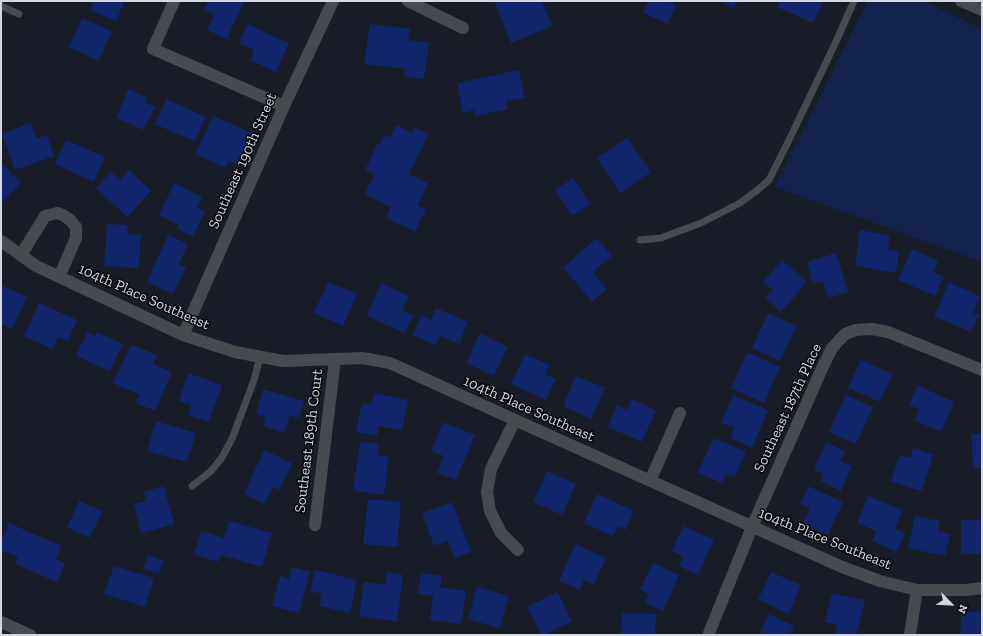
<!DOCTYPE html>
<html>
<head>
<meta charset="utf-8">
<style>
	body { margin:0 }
	#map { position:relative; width:983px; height:636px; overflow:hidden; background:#181d27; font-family:"Zilla Slab",serif }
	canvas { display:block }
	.frame { position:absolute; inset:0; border:2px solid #d5d8e0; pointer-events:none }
	.north { position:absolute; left:931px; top:584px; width:40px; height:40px; -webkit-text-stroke:3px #06070b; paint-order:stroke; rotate:114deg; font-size:11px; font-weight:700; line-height:16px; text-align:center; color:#d5d8e0 }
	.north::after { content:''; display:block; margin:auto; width:14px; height:18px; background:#d5d8e0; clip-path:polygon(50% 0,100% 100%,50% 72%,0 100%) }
</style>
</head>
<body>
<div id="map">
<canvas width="983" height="636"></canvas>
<div class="frame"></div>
<div class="north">N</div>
</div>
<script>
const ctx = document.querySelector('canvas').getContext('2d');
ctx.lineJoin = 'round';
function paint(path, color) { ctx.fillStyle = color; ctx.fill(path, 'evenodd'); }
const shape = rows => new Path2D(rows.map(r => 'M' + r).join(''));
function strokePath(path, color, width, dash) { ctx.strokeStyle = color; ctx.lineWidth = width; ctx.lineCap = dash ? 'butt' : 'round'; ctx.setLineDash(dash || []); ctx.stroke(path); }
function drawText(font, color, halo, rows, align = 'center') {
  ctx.font = font + ' "Zilla Slab",serif'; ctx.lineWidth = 3; ctx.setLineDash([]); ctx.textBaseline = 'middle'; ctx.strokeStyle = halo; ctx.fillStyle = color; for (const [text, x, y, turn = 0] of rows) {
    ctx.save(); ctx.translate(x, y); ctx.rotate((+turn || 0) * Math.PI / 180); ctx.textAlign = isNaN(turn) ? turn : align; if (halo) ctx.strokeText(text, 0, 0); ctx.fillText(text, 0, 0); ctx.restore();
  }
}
const green = shape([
	[868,1,924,1,982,29,982,262,775,187]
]);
const building = shape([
	[94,1,125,1,116,21,90,10],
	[208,1,244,1,227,39,207,30,214,14,204,10],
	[494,1,542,1,552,26,511,43],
	[649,1,667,1,676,5,668,24,643,13],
	[720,1,737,1,734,8],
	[780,1,823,1,813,23,777,7],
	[82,18,112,31,99,61,69,47],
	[247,24,289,43,276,72,250,60,254,50,239,43],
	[370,24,410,29,408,40,429,43,424,79,404,77,405,69,364,64],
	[519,70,525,98,506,101,508,109,475,116,474,110,463,113,457,83],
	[128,89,148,98,146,103,155,107,144,130,116,118],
	[166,99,206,117,195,142,155,124],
	[213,116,252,133,237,165,229,161,226,168,195,154],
	[31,123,37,139,47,135,54,156,15,170,2,134],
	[396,125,412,133,414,127,428,134,409,174,428,183,418,206,426,209,415,232,386,218,391,207,365,194,374,174,365,170,378,143,380,144,384,135,390,138],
	[627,138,651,172,620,193,597,158],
	[66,140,105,157,94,182,55,164],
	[1,163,21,183,1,203],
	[129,170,151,191,127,217,96,188,111,172,120,180],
	[573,178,590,204,572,216,555,190],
	[174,183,202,197,197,207,205,211,193,237,177,229,179,225,159,215],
	[107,224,128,225,127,234,141,235,139,268,104,266],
	[860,230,890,235,888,250,899,252,896,273,855,266],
	[168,235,188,244,179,264,186,267,173,294,147,282],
	[597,238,612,256,593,272,607,289,592,302,563,267],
	[912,249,938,261,933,272,944,277,935,296,898,280],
	[836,253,848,292,828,298,823,281,813,284,807,262],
	[782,260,807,282,781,312,765,298,773,290,763,282],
	[328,282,357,294,343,326,314,313],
	[949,282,980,296,973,313,979,315,971,332,934,316],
	[381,283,409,296,403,310,413,315,405,333,367,316],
	[1,285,27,297,12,329,1,324],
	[39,303,77,320,68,341,58,337,53,349,24,336],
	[436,308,468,322,459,344,440,336,436,345,413,335,421,315,431,320],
	[768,313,796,326,780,361,752,348],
	[87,332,95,336,97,332,123,344,110,371,76,356],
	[480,333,508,347,494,376,466,363],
	[131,344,157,355,153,364,172,372,155,411,136,403,140,395,113,383],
	[747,352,780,367,764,403,731,388],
	[525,354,550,365,545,374,556,379,546,400,511,384],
	[861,360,893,374,880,402,848,388],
	[188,373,222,385,209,422,188,415,191,405,179,401],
	[576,376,605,388,591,419,563,406],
	[917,385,954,402,941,432,914,420,919,409,909,405],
	[263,389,304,401,299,418,290,415,285,433,263,426,266,417,256,414],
	[374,393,408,400,402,430,379,426,377,436,356,432,362,403,371,404],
	[733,395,768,410,752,448,730,438,734,428,721,423],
	[846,395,873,407,856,444,829,432],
	[631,399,656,410,642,442,608,427,617,405,627,410],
	[156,421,196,433,187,462,147,451],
	[443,422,475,435,456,480,437,473,444,456,431,451],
	[971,434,982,434,982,468,973,468],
	[713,438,746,452,735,477,726,474,722,483,698,473],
	[360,442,379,444,378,455,389,457,384,495,353,491],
	[826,443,845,451,840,461,852,466,841,491,820,481,823,474,814,470],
	[913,448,933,454,922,491,891,482,899,455,910,458],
	[264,450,292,463,280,490,273,487,265,504,244,494],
	[547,471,576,484,562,515,533,502],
	[164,486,174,524,141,533,134,504,146,501,144,492],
	[808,486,843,502,828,535,803,524,810,508,800,504],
	[597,494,634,511,626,530,618,526,613,536,584,523],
	[868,496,903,510,895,529,905,533,897,552,872,541,876,531,857,523],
	[368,499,401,502,397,547,363,544],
	[79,501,102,511,90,538,67,527],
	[452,502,471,552,454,558,448,541,434,546,422,513],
	[915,516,940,521,938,531,950,534,945,556,908,548],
	[961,520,982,520,982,554,961,554],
	[229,521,272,533,262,567,221,555,218,562,194,555,201,531,224,538],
	[9,523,61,546,56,559,65,563,57,582,15,564,18,557,1,550,1,542],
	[683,526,714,540,698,575,679,566,683,556,672,551],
	[575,544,606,558,594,584,584,580,579,590,559,581],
	[148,555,163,560,159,574,143,569],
	[653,562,679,575,663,611,645,603,649,594,640,590],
	[114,566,154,578,145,607,104,594],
	[292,567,310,572,299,613,272,606,280,576,289,579],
	[315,570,357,580,350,613,319,606,322,594,310,591],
	[387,572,403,575,397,622,359,616,364,582,385,585],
	[771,572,801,585,789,614,758,600],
	[421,573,442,576,440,587,466,591,461,624,430,620,433,596,418,594],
	[477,587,509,596,500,628,468,619],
	[557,592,572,621,544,635,541,635,527,607],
	[832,593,865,600,856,635,840,635,835,634,837,625,825,622],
	[962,611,982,612,982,635,960,635],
	[622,613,656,614,655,635,621,635],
	[769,614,794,626,790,633,794,635,765,635,760,633]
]);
const lane = shape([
	[1,6,19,14],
	[640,240,661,238,701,223,740,203,755,192,769,180,790,138,834,46,854,1],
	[192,486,210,472,221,459,232,439,254,380,260,357]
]);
const street = shape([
	[174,1,153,49,284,106],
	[408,1,463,28],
	[961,1,982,10],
	[1,241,36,266,183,335,235,352,283,361,362,358,390,363,515,420,842,567,880,581,917,590,966,590,982,588],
	[21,255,45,216,57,213,63,215,70,220,76,227,76,238,59,277],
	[183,335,284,106,333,1],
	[515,420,491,469,487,492,490,511,501,533,518,550],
	[650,481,680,413],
	[315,525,335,360],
	[1,622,30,635],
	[709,633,752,527,824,364,832,348,845,334,856,330,872,329,888,332,982,370],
	[910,635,917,590]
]);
const streetNames = [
	["Southeast 190th Street",243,161,-66],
	["104th Place Southeast",144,297,24],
	["Southeast 187th Place",788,408,-65],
	["104th Place Southeast",529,409,24],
	["Southeast 189th Court",309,441,-83],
	["104th Place Southeast",825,539,22]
];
paint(green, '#14234d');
paint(building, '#11256b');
strokePath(lane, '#484a50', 7);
strokePath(street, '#484a50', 12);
drawText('15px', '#d5d8e0', '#06070b', streetNames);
</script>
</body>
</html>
